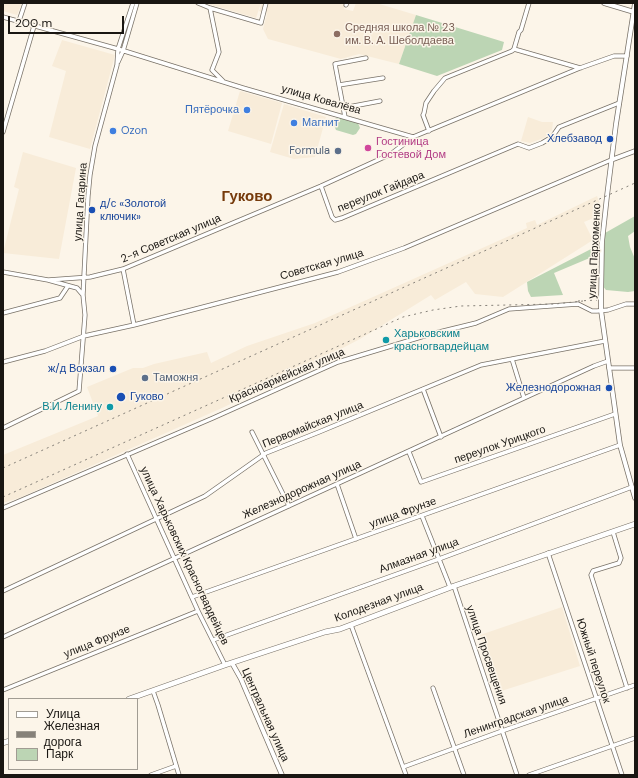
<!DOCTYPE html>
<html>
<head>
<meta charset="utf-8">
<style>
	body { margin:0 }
	#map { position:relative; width:638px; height:778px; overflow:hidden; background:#fcf5e9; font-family:"DM Sans",sans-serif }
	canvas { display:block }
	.frame { position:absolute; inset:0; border:4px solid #191612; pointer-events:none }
	.legend { position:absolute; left:8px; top:698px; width:130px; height:72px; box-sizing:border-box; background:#fcf5e9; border:1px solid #a19c93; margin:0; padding:5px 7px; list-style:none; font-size:12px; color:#191612 }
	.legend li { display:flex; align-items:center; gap:8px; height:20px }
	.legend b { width:20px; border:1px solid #a19c93 }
	.scale { position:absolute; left:8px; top:16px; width:116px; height:18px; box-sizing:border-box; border:2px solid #191612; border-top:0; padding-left:5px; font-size:12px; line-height:14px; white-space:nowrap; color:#191612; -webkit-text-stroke:3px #fcf5e9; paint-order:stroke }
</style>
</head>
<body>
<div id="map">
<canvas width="638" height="778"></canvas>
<div class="frame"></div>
<ul class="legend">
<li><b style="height:5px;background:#fff"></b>Улица</li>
<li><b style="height:5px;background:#868179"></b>Железная дорога</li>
<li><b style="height:11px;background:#bcd5b4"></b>Парк</li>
</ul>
<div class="scale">200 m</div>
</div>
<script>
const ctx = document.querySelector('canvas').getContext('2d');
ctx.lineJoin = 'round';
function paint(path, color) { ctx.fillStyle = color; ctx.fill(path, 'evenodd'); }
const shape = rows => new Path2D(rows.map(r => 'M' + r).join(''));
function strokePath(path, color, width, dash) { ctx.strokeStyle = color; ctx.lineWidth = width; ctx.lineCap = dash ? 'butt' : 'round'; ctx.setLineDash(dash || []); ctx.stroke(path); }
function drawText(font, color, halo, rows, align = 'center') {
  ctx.font = font + ' "DM Sans",sans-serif'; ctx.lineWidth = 3; ctx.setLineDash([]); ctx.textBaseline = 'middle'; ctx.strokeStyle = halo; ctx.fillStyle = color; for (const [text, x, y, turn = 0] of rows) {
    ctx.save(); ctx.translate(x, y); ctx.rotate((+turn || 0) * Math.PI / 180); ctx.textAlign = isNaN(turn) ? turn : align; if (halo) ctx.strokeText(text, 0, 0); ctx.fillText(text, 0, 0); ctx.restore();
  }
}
const built = shape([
	[3,3,22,3,17,15,3,11],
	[205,3,261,3,256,18],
	[262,3,345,3,344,9,353,11,356,3,376,3,416,15,399,64,359,54,341,59,268,39,263,29,267,14,259,11],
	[62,40,115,55,90,149,49,137,66,71,52,66],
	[240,91,282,103,271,144,228,131],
	[284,104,326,117,315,157,294,159,270,152],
	[528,117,542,122,553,122,552,130,544,138,530,143,521,141],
	[23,152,76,168,59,259,3,253,19,189,14,187],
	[597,196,601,207,594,212,596,217,584,222,593,240,503,297,475,294,466,282,435,300,431,295,360,339,285,378,222,408,19,498,3,503,3,455,98,416,87,387,133,368,143,368,154,364,207,352,211,363,247,346,315,323,527,228,526,223,535,220,537,225],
	[562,607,580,666,498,692,480,635]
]);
const green = shape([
	[416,15,504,42,502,50,437,76,399,64],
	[338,117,358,123,360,128,356,134,353,135,336,130,333,123,333,120],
	[635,216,635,231,628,236,630,247,635,259,635,291,628,292,606,290,602,285,605,233],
	[591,249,592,257,554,273,563,295,531,297,528,291,527,282]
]);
const minor = shape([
	[198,3,210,8,261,23,266,3],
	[346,5,347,3],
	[210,8,219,52,212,70,223,81],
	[3,17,118,49,243,88,413,137,580,68,614,56,627,56],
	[19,21,25,3],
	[514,49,580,68],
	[118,62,123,51,137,3],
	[339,85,383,78],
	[343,108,380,101],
	[345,117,335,64,366,58],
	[429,131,423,115,424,113,426,103,434,91,445,78,512,51,514,49,519,32,521,30,529,3],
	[3,132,34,26],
	[321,186,332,217,335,220,342,218,518,144,529,148,542,143,552,137,559,127,619,103],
	[123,269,134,325],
	[3,272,48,280,77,288,83,295],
	[48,280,90,277,123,269,321,186,391,154,413,137],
	[3,313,60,298,68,286],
	[512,359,524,398],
	[3,362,45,351,84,336,134,325,338,272,404,248,611,160],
	[609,368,635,368],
	[423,389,441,437],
	[3,428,79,391,85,315,83,295,88,196,90,175,95,146,117,65,118,49,133,3],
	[252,432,289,506],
	[409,452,421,482,615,414],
	[127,454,198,611,225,665],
	[337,484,356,539],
	[3,508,213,418,338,362,431,334,476,323,509,309,578,304,592,311,597,311,608,310,626,304,635,304],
	[422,516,450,587],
	[613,532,621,558,619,563,593,571,591,575,627,688],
	[548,553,622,775],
	[454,586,517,775],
	[3,591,205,496,266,453,319,432,481,365,605,341],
	[192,597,620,445],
	[351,625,406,775],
	[3,637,594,366,608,361],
	[213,640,439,559,632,487],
	[433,688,464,775],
	[3,690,198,611],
	[153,691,158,705,179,775],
	[403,767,502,731,635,685],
	[151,775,176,766],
	[529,775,635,738]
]);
const tertiary = shape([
	[604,3,634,12],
	[635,3,616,124,607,196,602,242,601,300,601,310,620,445,635,498],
	[611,160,635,151],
	[232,663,241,679,282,775]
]);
const secondary = shape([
	[129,699,225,665,325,632,340,629,454,586,635,524],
	[3,743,9,741]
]);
const rail = shape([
	[578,301,597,300],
	[3,468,635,183],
	[3,497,403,317,433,310,461,306,555,304,583,301]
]);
const markers = [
	[337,34,4,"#8d6e63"],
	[247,110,4,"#3f7fe0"],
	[294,123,4,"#3f7fe0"],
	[113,131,4,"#3f7fe0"],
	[610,139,4,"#1a4fb4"],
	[368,148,4,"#d1479c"],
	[338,151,4,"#5c6f8a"],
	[92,210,4,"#1a4fb4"],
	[386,340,4,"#0f9aa8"],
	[113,369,4,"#1a4fb4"],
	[145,378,4,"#5c6f8a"],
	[609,388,4,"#1a4fb4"],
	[121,397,5,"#1a4fb4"],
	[110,407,4,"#0f9aa8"]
];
const educationNames = [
	["Средняя школа № 23",345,28],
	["им. В. А. Шеболдаева",345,41]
];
const streetNames = [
	["улица Ковалёва",321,100,16],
	["переулок Гайдара",381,192,-22],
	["улица Гагарина",81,202,-86],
	["2-я Советская улица",171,239,-23],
	["улица Пархоменко",595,251,-87],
	["Советская улица",322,265,-16],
	["Красноармейская улица",287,376,-23],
	["Первомайская улица",313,425,-22],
	["переулок Урицкого",500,445,-19],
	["Железнодорожная улица",302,490,-24],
	["улица Фрунзе",403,513,-20],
	["улица Харьковских Красногвардейцев",184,556,65],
	["Алмазная улица",419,556,-20],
	["Колодезная улица",379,603,-20],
	["улица Фрунзе",97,642,-22],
	["улица Просвещения",486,655,71],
	["Южный переулок",593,661,72],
	["Центральная улица",265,715,66],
	["Ленинградская улица",516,717,-19]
];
const shopNames = [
	["Пятёрочка",239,110,"right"],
	["Магнит",302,123],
	["Ozon",121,131]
];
const transitNames = [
	["Хлебзавод",602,139],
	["д/с «Золотой",100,204,"left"],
	["ключик»",100,217,"left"],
	["ж/д Вокзал",105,369],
	["Железнодорожная",601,388],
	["Гуково",130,397,"left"]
];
const hotelNames = [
	["Гостиница",376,142],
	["Гостевой Дом",376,155]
];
const serviceNames = [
	["Formula",330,151],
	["Таможня",153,378,"left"]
];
const cultureNames = [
	["Харьковским",394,334],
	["красногвардейцам",394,347],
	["В.И. Ленину",102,407,"right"]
];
const districtNames = [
	["Гуково",247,197]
];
paint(built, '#f8ecd9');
paint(green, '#bcd5b4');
strokePath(minor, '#797268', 5);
strokePath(tertiary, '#797268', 5.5);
strokePath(secondary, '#797268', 6);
strokePath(minor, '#fff', 3.5);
strokePath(tertiary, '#fff', 4);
strokePath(secondary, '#fff', 5);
strokePath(rail, '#868179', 1, [2, 4]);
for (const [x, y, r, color] of markers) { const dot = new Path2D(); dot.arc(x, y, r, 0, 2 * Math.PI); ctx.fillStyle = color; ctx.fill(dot); strokePath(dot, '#fcf5e9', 1.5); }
drawText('11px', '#785e54', '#fcf5e9', educationNames, 'left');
drawText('11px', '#191612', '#fcf5e9', streetNames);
drawText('11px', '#366cbe', '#fcf5e9', shopNames, 'left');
drawText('11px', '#164399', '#fcf5e9', transitNames, 'right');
drawText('11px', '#b23c85', '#fcf5e9', hotelNames, 'left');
drawText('11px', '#4e5e75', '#fcf5e9', serviceNames, 'right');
drawText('11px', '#0d838f', '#fcf5e9', cultureNames, 'left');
drawText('bold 15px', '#763a0b', '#fcf5e9', districtNames);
</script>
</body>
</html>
